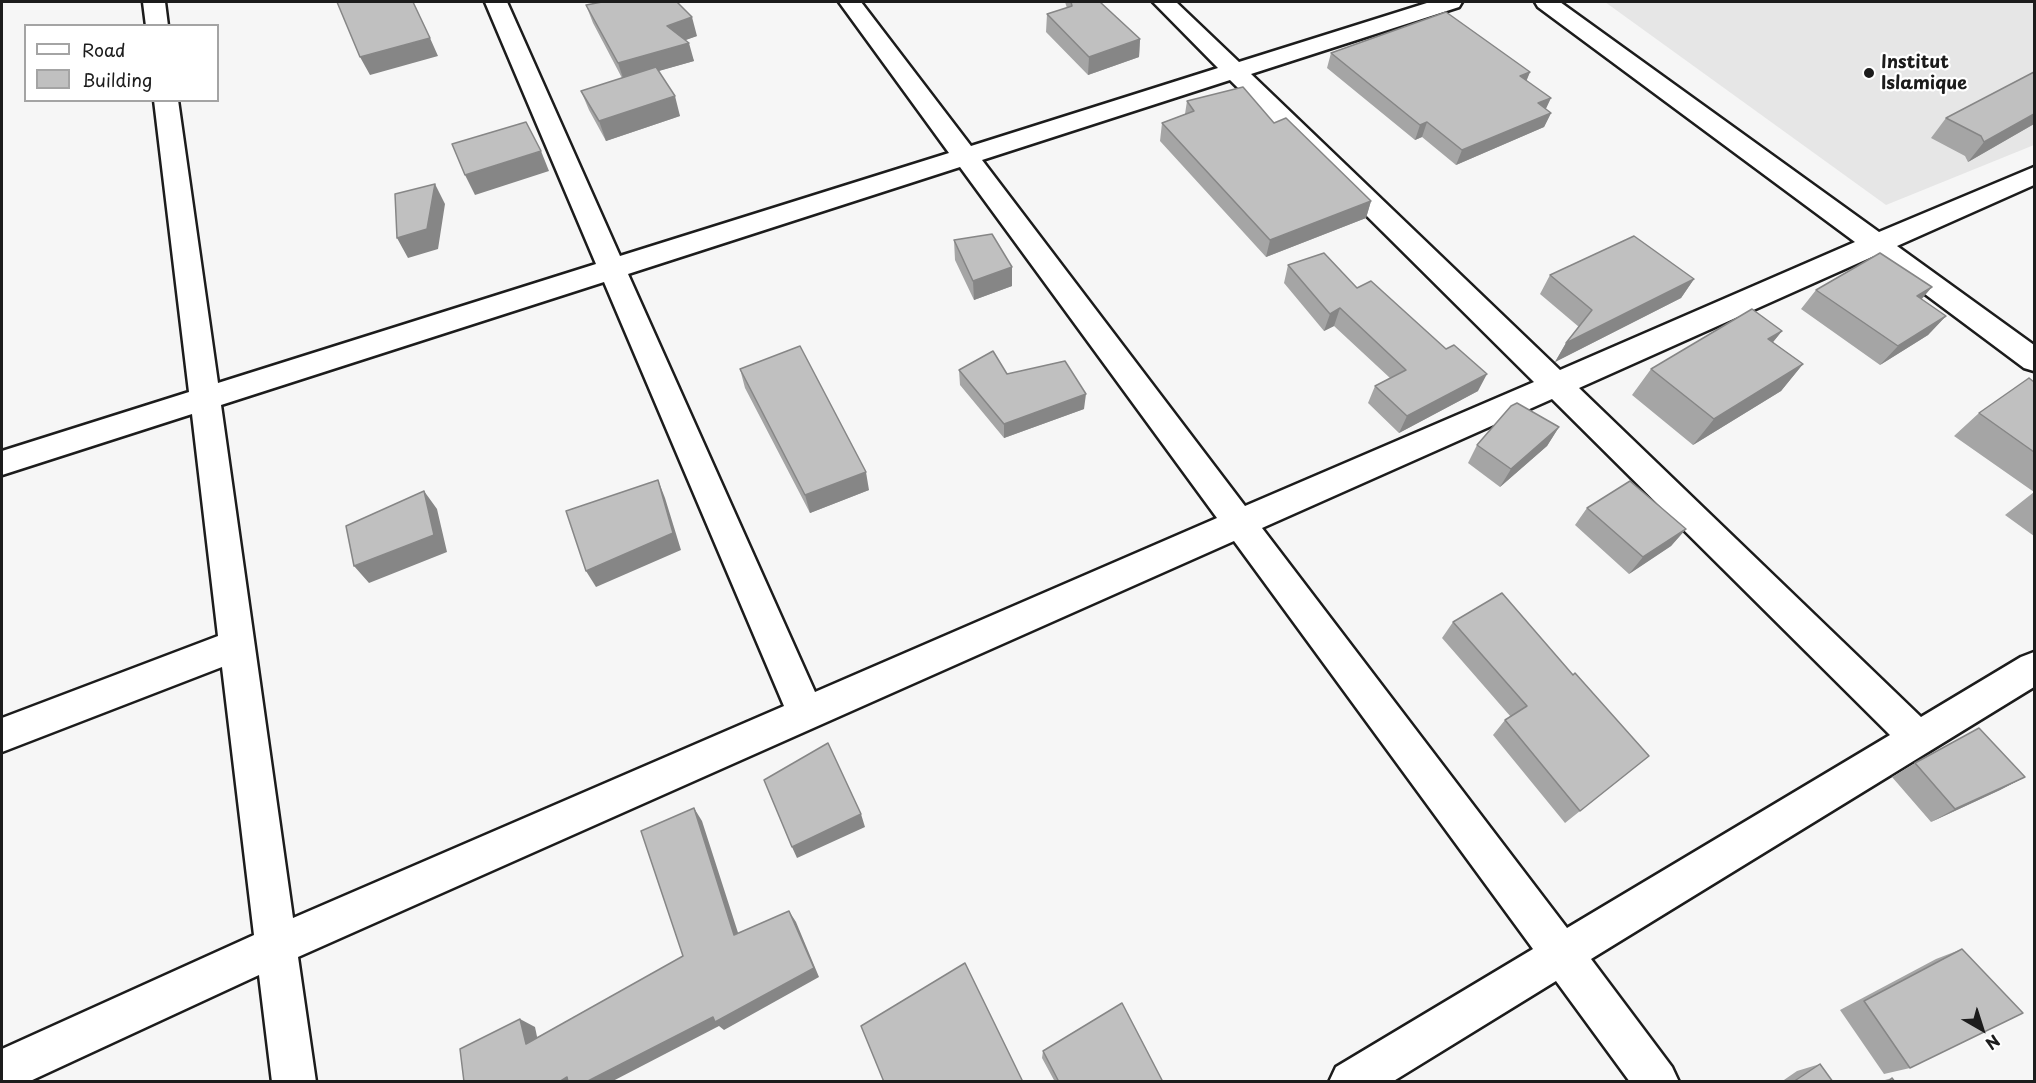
<!DOCTYPE html>
<html>
<head>
<meta charset="utf-8">
<style>
	body { margin:0 }
	#map { position:relative; width:2036px; height:1083px; overflow:hidden; background:#f6f6f6; font-family:"Playpen Sans",sans-serif }
	canvas { display:block }
	.frame { position:absolute; inset:0; border:3px solid #1c1c1c; pointer-events:none }
	.legend { position:absolute; left:24px; top:24px; width:195px; height:78px; box-sizing:border-box; background:#fff; border:2px solid #a4a4a4; margin:0; padding:8px 10px; list-style:none; font-size:18px; color:#1c1c1c }
	.legend li { display:flex; align-items:center; gap:12px; height:30px }
	.legend b { width:30px; border:2px solid #a4a4a4 }
	.north { position:absolute; left:1952px; top:999px; width:60px; height:60px; -webkit-text-stroke:4px #fff; paint-order:stroke; rotate:141deg; font-size:16px; font-weight:700; line-height:24px; text-align:center; color:#1c1c1c }
	.north::after { content:''; display:block; margin:auto; width:21px; height:27px; background:#1c1c1c; clip-path:polygon(50% 0,100% 100%,50% 72%,0 100%) }
</style>
</head>
<body>
<div id="map">
<canvas width="2036" height="1083"></canvas>
<div class="frame"></div>
<ul class="legend">
<li><b style="height:8px;background:#fff"></b>Road</li>
<li><b style="height:16px;background:#c0c0c0"></b>Building</li>
</ul>
<div class="north">N</div>
</div>
<script>
const ctx = document.querySelector('canvas').getContext('2d');
ctx.lineJoin = 'round';
function paint(path, color) { ctx.fillStyle = color; ctx.fill(path, 'evenodd'); }
const shape = rows => new Path2D(rows.map(r => 'M' + r).join(''));
function strokePath(path, color, width, dash) { ctx.strokeStyle = color; ctx.lineWidth = width; ctx.lineCap = dash ? 'butt' : 'round'; ctx.setLineDash(dash || []); ctx.stroke(path); }
function drawText(font, color, halo, rows, align = 'center') {
  ctx.font = font + ' "Playpen Sans",sans-serif'; ctx.lineWidth = 4.5; ctx.setLineDash([]); ctx.textBaseline = 'middle'; ctx.strokeStyle = halo; ctx.fillStyle = color; for (const [text, x, y, turn = 0] of rows) {
    ctx.save(); ctx.translate(x, y); ctx.rotate((+turn || 0) * Math.PI / 180); ctx.textAlign = isNaN(turn) ? turn : align; if (halo) ctx.strokeText(text, 0, 0); ctx.fillText(text, 0, 0); ctx.restore();
  }
}
const built = shape([
	[1605,2,2034,2,2034,145,1886,205]
]);
const minor = shape([
	[143,2,165,2,168,26,146,26,143,2],
	[485,2,507,2,620,256,949,153,839,2,861,2,971,146,1218,68,1153,2,1176,2,1239,62,1430,2,1462,2,1459,7,1251,74,1560,370,1855,242,1538,7,1535,2,1560,2,1879,232,2034,167,2034,185,1897,246,2034,345,2034,371,2024,368,1874,256,1579,388,1921,717,2021,657,2034,652,2034,687,1591,959,1672,1067,1679,1082,1630,1082,1556,981,1392,1082,1329,1082,1336,1067,1533,949,1234,541,298,957,316,1082,272,1082,259,975,28,1082,2,1082,2,1049,254,935,222,667,2,752,2,718,218,636,192,414,2,475,2,451,189,392,154,100,178,100,218,383,596,264,485,2],
	[1230,80,1534,382,1245,506,982,160,1230,80],
	[960,167,1217,518,815,692,628,274,960,167],
	[604,282,784,706,293,918,221,405,604,282],
	[1552,399,1890,735,1567,928,1262,528,1552,399]
]);
const wall = shape([
	[1065,2,1100,2,1140,39,1139,57,1088,75,1046,32,1047,14,1067,8],
	[586,5,697,36,685,40,694,61,658,71,680,116,606,141,589,110,581,91,622,78,593,23],
	[1331,53,1530,72,1526,80,1546,109,1551,113,1544,127,1456,165,1422,137,1415,140,1327,68],
	[1187,101,1274,123,1371,201,1366,218,1266,257,1160,141,1162,123,1185,114],
	[1946,118,2034,124,1968,162,1965,156,1931,138],
	[954,240,1012,286,974,300,955,260],
	[1288,265,1357,288,1478,391,1399,433,1368,403,1375,386,1390,378,1334,326,1324,331,1284,283],
	[1550,275,1694,279,1681,298,1555,362,1566,343,1579,327,1540,294],
	[1816,290,1922,299,1946,316,1928,335,1880,365,1801,309],
	[1782,331,1773,342,1803,364,1781,391,1693,445,1632,395,1651,369],
	[740,369,869,490,810,513,745,388],
	[959,370,1007,374,1084,409,1004,438,960,385],
	[2034,382,2034,536,2005,515,2034,492,1954,436,1979,413],
	[1559,427,1547,446,1500,487,1468,463,1477,445],
	[1587,508,1686,529,1671,546,1629,574,1575,525],
	[1453,622,1573,675,1649,756,1565,823,1493,735,1505,720,1511,717,1442,638],
	[1915,763,2025,777,2000,790,1931,822,1892,777],
	[1962,949,1910,1068,1884,1074,1840,1010,1936,959],
	[1043,1051,1163,1082,1055,1082,1042,1058],
	[1820,1064,1833,1082,1781,1082,1797,1071],
	[1892,1078,1895,1082,1878,1082]
]);
const shadedWall = shape([
	[692,17,697,36,672,45,667,26],
	[430,38,438,56,370,75,360,57],
	[1140,39,1139,57,1088,75,1089,57],
	[689,43,694,61,624,81,618,63],
	[1530,72,1524,87,1520,76],
	[675,96,680,116,606,141,599,121],
	[1551,98,1544,113,1538,103],
	[1551,113,1544,127,1456,165,1462,150],
	[2034,114,2034,124,1968,162,1984,142],
	[1427,122,1422,137,1415,140,1420,125],
	[541,151,549,171,475,195,465,175],
	[435,184,445,204,438,249,408,258,397,238],
	[1371,201,1366,218,1266,257,1270,240],
	[1012,267,1012,286,974,300,973,281],
	[1694,279,1681,298,1555,362,1566,343],
	[1932,287,1915,307,1917,296],
	[1340,308,1334,326,1324,331,1330,314],
	[1946,316,1928,335,1880,365,1898,346],
	[1782,331,1760,358,1768,339],
	[1803,364,1781,391,1693,445,1714,419],
	[1487,374,1478,391,1399,433,1407,416],
	[1086,394,1084,409,1004,438,1004,424],
	[1559,427,1547,446,1500,487,1511,469],
	[866,472,869,490,810,513,805,495],
	[658,480,665,498,681,550,596,587,586,571],
	[424,491,437,509,447,552,369,583,354,566],
	[1686,529,1671,546,1629,574,1643,557],
	[2025,777,2000,790,1931,822,1955,809],
	[694,808,702,821,742,945,734,935],
	[861,814,865,827,797,858,792,847],
	[789,911,796,922,819,977,724,1030,719,1026,611,1082,586,1082],
	[520,1019,535,1027,540,1051,526,1044],
	[567,1077,576,1082,559,1082]
]);
const building = shape([
	[337,2,413,2,430,38,360,57,337,2],
	[602,2,677,2,692,17,667,26,689,43,618,63,586,5,602,2],
	[1071,2,1100,2,1140,39,1089,57,1047,14,1072,6,1071,2],
	[1446,12,1530,72,1520,76,1551,98,1538,103,1551,113,1462,150,1427,122,1420,125,1331,53,1446,12],
	[656,67,675,96,599,121,581,91,656,67],
	[2034,72,2034,114,1984,142,1981,136,1946,118,2034,72],
	[1243,87,1274,123,1286,118,1371,201,1270,240,1162,123,1194,111,1187,101,1243,87],
	[526,122,541,151,465,175,452,144,526,122],
	[435,184,427,229,397,238,395,194,435,184],
	[992,234,1012,267,973,281,954,240,992,234],
	[1634,236,1694,279,1566,343,1592,310,1550,275,1634,236],
	[1324,253,1357,288,1371,281,1446,349,1454,345,1487,374,1407,416,1375,386,1406,370,1340,308,1330,314,1288,265,1324,253],
	[1880,253,1932,287,1917,296,1946,316,1898,346,1816,290,1880,253],
	[1752,309,1782,331,1768,339,1803,364,1714,419,1651,369,1752,309],
	[800,346,866,472,805,495,740,369,800,346],
	[993,351,1007,374,1065,361,1086,394,1004,424,959,370,993,351],
	[2029,378,2034,382,2034,452,1979,413,2029,378],
	[1517,403,1559,427,1511,469,1477,445,1511,406,1517,403],
	[658,480,673,533,586,571,566,511,658,480],
	[1630,481,1686,529,1643,557,1587,508,1630,481],
	[424,491,434,535,354,566,346,526,424,491],
	[1502,593,1573,675,1575,673,1649,756,1580,811,1505,720,1527,706,1453,622,1502,593],
	[1979,728,2025,777,1955,809,1915,763,1979,728],
	[828,743,861,814,792,847,764,780,828,743],
	[694,808,734,935,789,911,814,968,715,1022,713,1017,586,1082,568,1082,567,1077,559,1082,464,1082,460,1049,520,1019,526,1044,683,956,641,831,694,808],
	[1962,949,2023,1013,1910,1068,1864,1001,1962,949],
	[965,963,1023,1082,884,1082,861,1026,965,963],
	[1122,1003,1163,1082,1059,1082,1043,1051,1122,1003],
	[1820,1064,1833,1082,1793,1082,1820,1064],
	[1892,1078,1895,1082,1888,1082,1892,1078]
]);
const markers = [
	[1869,73,6,"#1c1c1c"]
];
const farPoinames = [
	["Institut",1881,63],
	["Islamique",1881,84]
];
paint(built, '#e6e6e6');
strokePath(minor, '#1c1c1c', 5);
paint(minor, '#fff');
paint(wall, '#a5a5a5');
paint(shadedWall, '#868686');
paint(building, '#c0c0c0');
strokePath(building, '#868686', 1.5);
for (const [x, y, r, color] of markers) { const dot = new Path2D(); dot.arc(x, y, r, 0, 2 * Math.PI); ctx.fillStyle = color; ctx.fill(dot); strokePath(dot, '#fff', 2); }
drawText('bold 18px', '#1c1c1c', '#fff', farPoinames, 'left');
</script>
</body>
</html>
